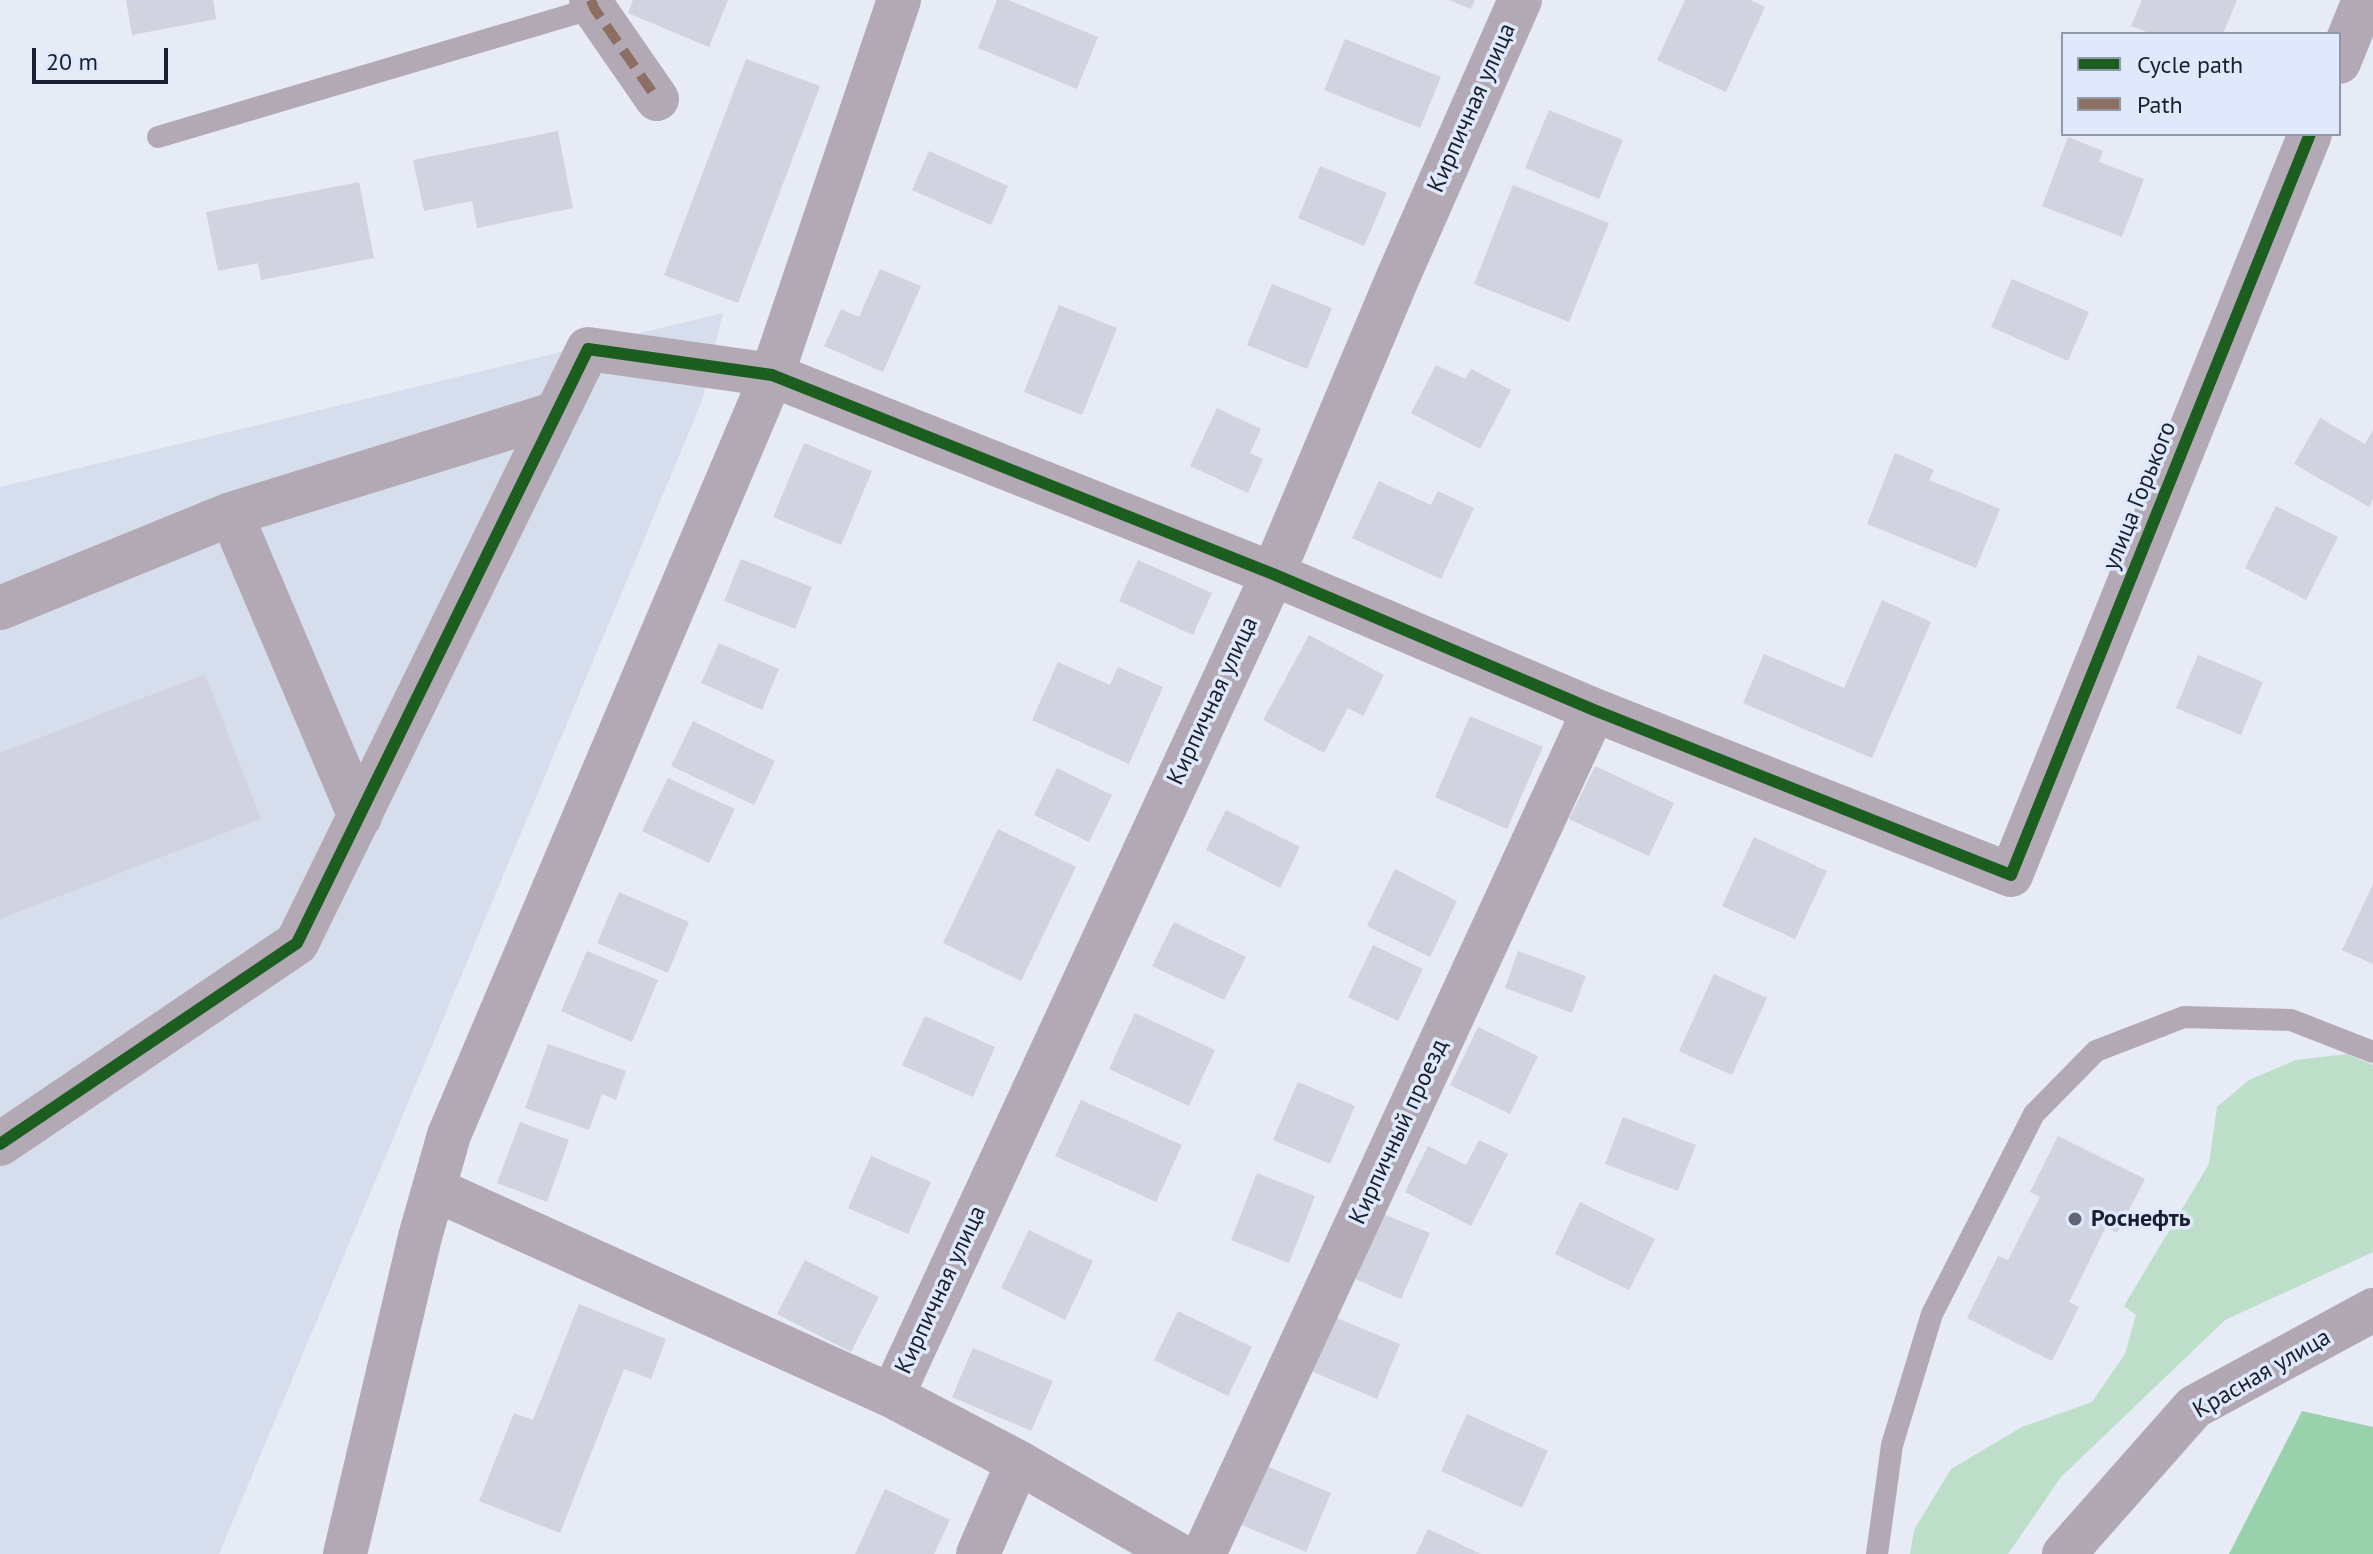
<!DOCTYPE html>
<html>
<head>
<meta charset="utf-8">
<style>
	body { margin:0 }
	#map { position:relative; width:2373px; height:1554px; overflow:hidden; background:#e6ebf5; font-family:"PT Sans",sans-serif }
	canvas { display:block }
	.legend { position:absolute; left:2061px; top:32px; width:280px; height:104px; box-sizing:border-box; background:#e0e8fb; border:2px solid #9098aa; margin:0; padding:10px 14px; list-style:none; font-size:24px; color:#191f31 }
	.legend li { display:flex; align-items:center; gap:16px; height:40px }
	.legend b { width:40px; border:2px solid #9098aa }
	.scale { position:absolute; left:32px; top:48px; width:136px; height:36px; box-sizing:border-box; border:4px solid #191f31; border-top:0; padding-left:10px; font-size:24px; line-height:28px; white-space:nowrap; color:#191f31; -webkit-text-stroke:6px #e0e8fb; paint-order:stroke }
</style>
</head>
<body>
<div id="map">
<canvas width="2373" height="1554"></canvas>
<ul class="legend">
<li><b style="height:10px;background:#1b5e20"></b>Cycle path</li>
<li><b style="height:10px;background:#8d6e63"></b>Path</li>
</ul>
<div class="scale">20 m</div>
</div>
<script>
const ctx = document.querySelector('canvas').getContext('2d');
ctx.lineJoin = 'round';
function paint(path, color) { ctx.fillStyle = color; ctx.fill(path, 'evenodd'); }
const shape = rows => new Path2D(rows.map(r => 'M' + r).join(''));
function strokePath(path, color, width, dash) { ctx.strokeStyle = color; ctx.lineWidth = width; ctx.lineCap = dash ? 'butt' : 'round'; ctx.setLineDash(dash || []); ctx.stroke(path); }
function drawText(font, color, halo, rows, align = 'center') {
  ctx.font = font + ' "PT Sans",sans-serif'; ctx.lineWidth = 7; ctx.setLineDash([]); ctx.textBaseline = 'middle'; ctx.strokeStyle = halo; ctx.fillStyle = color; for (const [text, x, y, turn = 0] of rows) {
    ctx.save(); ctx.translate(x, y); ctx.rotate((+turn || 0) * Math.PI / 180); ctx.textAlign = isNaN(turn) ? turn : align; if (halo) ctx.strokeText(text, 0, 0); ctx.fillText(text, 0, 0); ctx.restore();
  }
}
const built = shape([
	[723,313,702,401,219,1554,0,1554,0,487]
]);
const green = shape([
	[2347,1054,2373,1065,2373,1252,2225,1320,2061,1477,2008,1554,1910,1554,1914,1530,1951,1469,2022,1427,2092,1402,2125,1354,2136,1315,2124,1306,2209,1164,2217,1107,2249,1080,2296,1060]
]);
const forest = shape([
	[2302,1411,2373,1427,2373,1554,2229,1554]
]);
const building = shape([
	[126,0,213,0,216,19,132,35],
	[633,0,728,0,709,47,628,13],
	[997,0,1008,0,1098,37,1077,89,978,48],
	[1449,0,1475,0,1471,9],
	[1685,0,1750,0,1765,7,1726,92,1657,60],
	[2142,0,2237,0,2223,34,2152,34,2131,26],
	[1345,39,1441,77,1420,128,1324,90],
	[746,59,820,86,738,303,664,275],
	[1549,110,1623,140,1599,199,1525,168],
	[558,131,573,208,477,228,472,201,424,211,413,160],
	[2068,137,2103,151,2099,162,2144,179,2122,237,2042,206],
	[929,151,1008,186,991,225,912,190],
	[1320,166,1387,193,1364,246,1298,218],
	[359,182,374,258,261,280,258,263,218,271,206,212],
	[1513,185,1609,223,1569,322,1474,284],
	[880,269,921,286,883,372,824,346,841,309,859,317],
	[2012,279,2089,312,2068,361,1991,327],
	[1272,284,1332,308,1307,369,1247,345],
	[1059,305,1117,328,1082,415,1024,392],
	[1436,365,1465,379,1471,369,1511,390,1480,449,1411,413],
	[1217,408,1261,429,1250,453,1263,459,1248,493,1190,466],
	[2320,418,2365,444,2373,430,2373,499,2369,507,2294,464],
	[804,443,872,471,841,545,773,517],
	[1895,453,1934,470,1929,480,2000,509,1976,568,1867,524],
	[1379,481,1431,505,1438,491,1474,508,1441,579,1352,538],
	[2276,506,2338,537,2306,600,2245,568],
	[741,559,812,587,795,629,724,601],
	[1138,560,1212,593,1193,635,1119,601],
	[1882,600,1931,622,1872,758,1743,703,1764,654,1844,688],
	[1309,635,1384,675,1363,716,1348,708,1324,753,1263,720],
	[719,643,779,669,762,710,701,683],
	[2198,655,2263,682,2241,735,2176,708],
	[1058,662,1110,685,1118,667,1163,687,1129,764,1032,720],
	[205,674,261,819,0,919,0,753],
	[1470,716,1543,747,1507,829,1435,797],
	[693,721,775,761,754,805,671,766],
	[1595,766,1674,803,1649,856,1569,819],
	[1057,768,1112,795,1089,842,1034,815],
	[668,778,735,809,709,863,642,831],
	[1226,810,1300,847,1280,888,1206,850],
	[998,829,1076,867,1021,981,943,943],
	[1754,837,1827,871,1795,939,1722,906],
	[1395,869,1457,901,1430,957,1367,926],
	[2373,884,2373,964,2342,950],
	[619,892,689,922,668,973,597,943],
	[1174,922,1246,957,1224,1000,1152,966],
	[1373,945,1423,969,1398,1021,1348,997],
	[587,951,658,980,632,1042,561,1011],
	[1518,951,1586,976,1572,1013,1505,988],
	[1714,974,1767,998,1732,1075,1679,1051],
	[1135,1013,1215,1050,1189,1106,1109,1069],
	[925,1016,995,1047,973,1097,902,1065],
	[1478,1027,1538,1056,1510,1114,1450,1085],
	[548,1044,626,1071,616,1100,602,1094,589,1130,525,1108],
	[1298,1082,1355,1106,1330,1164,1273,1140],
	[1081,1100,1182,1145,1156,1202,1055,1156],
	[1623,1117,1696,1145,1678,1191,1605,1164],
	[520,1122,569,1140,547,1202,497,1183],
	[2058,1136,2145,1179,2117,1233,2106,1227,2069,1302,2079,1307,2052,1361,1967,1318,1998,1256,2008,1260,2040,1197,2030,1192],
	[1479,1140,1508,1154,1471,1226,1405,1192,1428,1146,1466,1165],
	[871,1156,931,1182,908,1234,848,1208],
	[1257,1173,1315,1196,1289,1263,1231,1240],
	[1580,1202,1655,1239,1629,1290,1555,1254],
	[1383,1214,1430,1233,1401,1299,1355,1279],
	[1029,1230,1093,1261,1065,1320,1001,1288],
	[805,1260,879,1297,851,1352,777,1314],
	[579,1304,666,1339,651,1379,624,1369,560,1533,479,1501,514,1413,533,1420],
	[1178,1311,1252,1347,1228,1396,1154,1360],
	[1334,1317,1400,1344,1377,1399,1311,1371],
	[973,1348,1053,1381,1031,1431,952,1397],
	[1467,1414,1548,1451,1522,1508,1441,1471],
	[1264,1465,1331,1493,1306,1552,1239,1524],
	[885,1489,950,1520,934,1554,855,1554],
	[1428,1529,1481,1554,1416,1554]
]);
const service = shape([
	[158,137,594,8],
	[1877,1554,1892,1445,1932,1314,2034,1114,2096,1051,2184,1017,2291,1020,2373,1052]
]);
const minor = shape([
	[591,0,594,8,657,99],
	[2339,62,2364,0],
	[0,608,231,514],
	[360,817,231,514,557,413],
	[0,1144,297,943,588,349,772,375,1273,574,1594,710,2011,875,2310,134],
	[434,1189,892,1396,1018,1462,1177,1554],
	[892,1396,1273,574,1398,277,1520,0],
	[345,1554,420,1237,449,1135,772,375,899,0],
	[978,1554,1018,1462],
	[1204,1554,1594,710]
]);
const secondary = shape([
	[2064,1554,2194,1407,2373,1310]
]);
const quiet = shape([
	[591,0,594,8,657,99]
]);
const cycleway = shape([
	[0,1144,297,943,588,349,772,375,1273,574,1594,710,2011,875,2310,134]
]);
const markers = [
	[2075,1219,8,"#616676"]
];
const streetNames = [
	["Кирпичная улица",1472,108,-66],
	["улица Горького",2140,496,-68],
	["Кирпичная улица",1213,701,-65],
	["Кирпичный проезд",1399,1132,-65],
	["Кирпичная улица",941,1290,-65],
	["Красная улица",2262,1374,-30]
];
const poiNames = [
	["Роснефть",2091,1219]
];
paint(built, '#d6deee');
paint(green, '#bddec9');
paint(forest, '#99d1ad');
paint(building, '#d1d3e0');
strokePath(service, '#b3a9b4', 22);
strokePath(minor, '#b3a9b4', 44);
strokePath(secondary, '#b2a8b4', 44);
strokePath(quiet, '#8d6e63', 10, [20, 10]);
strokePath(cycleway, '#1b5e20', 12);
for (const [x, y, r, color] of markers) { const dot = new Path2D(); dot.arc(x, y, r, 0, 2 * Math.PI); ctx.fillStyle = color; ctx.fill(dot); strokePath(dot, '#e0e8fb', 3); }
drawText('24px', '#191f31', '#e0e8fb', streetNames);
drawText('bold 24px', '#191f31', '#e0e8fb', poiNames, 'left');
</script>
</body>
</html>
